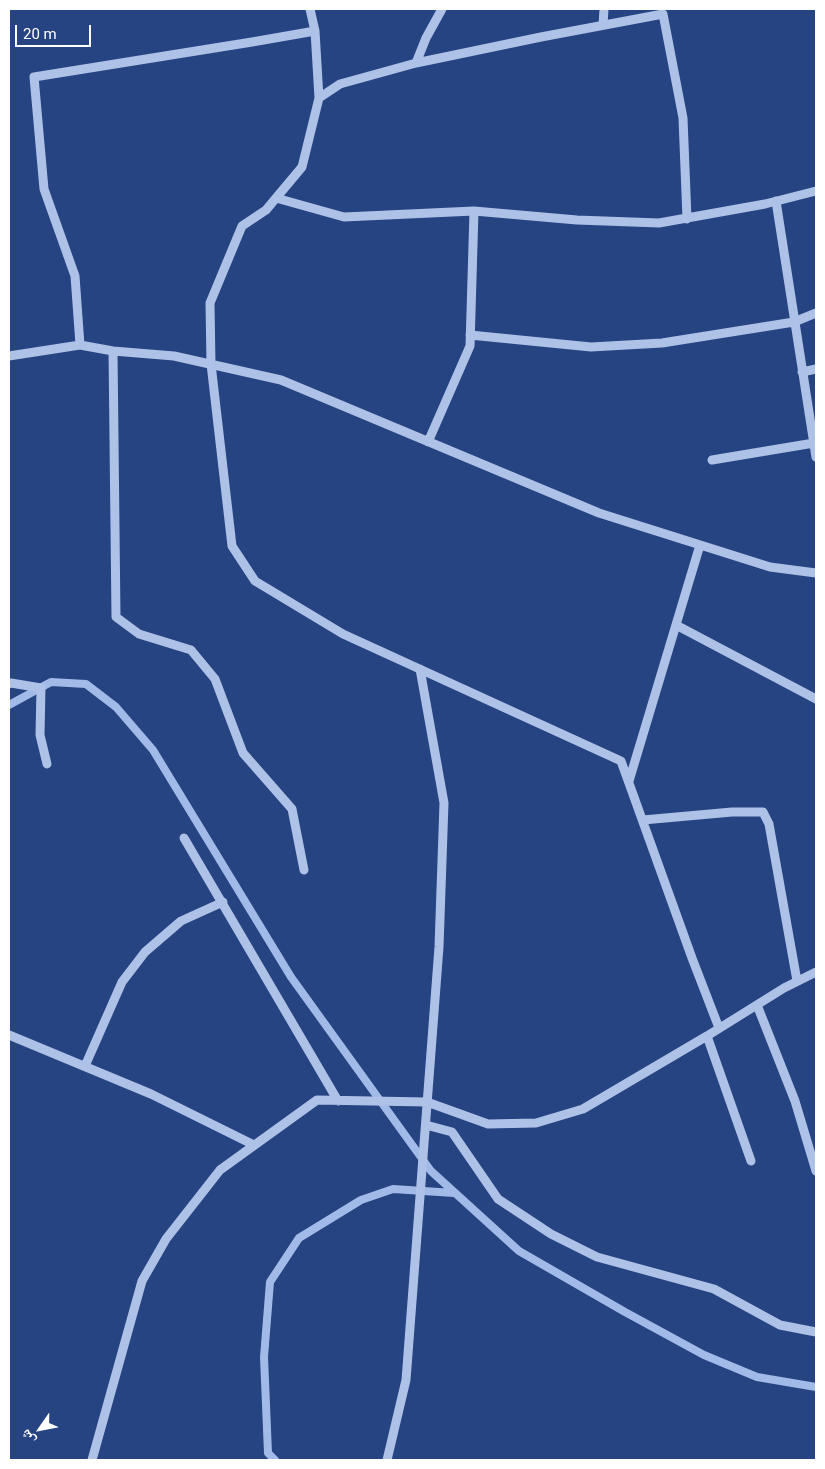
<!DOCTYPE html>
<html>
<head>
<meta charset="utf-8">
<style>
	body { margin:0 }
	#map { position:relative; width:825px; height:1469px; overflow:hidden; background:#264382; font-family:Roboto,"Noto Naskh Arabic",sans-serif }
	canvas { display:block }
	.frame { position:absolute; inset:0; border:10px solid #fff; pointer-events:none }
	.north { position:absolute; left:15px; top:1404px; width:50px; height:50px; -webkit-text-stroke:4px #264382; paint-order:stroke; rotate:237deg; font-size:14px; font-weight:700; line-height:20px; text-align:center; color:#fff }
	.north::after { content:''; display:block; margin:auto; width:18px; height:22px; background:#fff; clip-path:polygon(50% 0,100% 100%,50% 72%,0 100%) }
	.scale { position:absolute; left:15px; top:25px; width:76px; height:22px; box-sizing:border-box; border:2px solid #fff; border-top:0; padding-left:6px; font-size:15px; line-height:18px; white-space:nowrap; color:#fff; -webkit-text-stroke:4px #264382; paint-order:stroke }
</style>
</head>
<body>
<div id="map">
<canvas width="825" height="1469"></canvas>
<div class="frame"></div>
<div class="north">ش</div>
<div class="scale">20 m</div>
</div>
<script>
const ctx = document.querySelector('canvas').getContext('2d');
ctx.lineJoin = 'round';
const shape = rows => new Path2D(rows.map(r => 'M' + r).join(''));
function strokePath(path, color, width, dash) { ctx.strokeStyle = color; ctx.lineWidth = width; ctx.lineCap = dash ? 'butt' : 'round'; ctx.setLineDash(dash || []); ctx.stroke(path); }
const stream = shape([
	[9,705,51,682,86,684,116,707,153,750,291,977,423,1160,431,1171,519,1251,625,1312,704,1355,757,1377,816,1387],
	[275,1460,268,1453,264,1357,270,1282,299,1238,361,1200,393,1189,454,1193]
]);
const minor = shape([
	[310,9,315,31],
	[442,9,426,38,416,63,340,84,319,98,302,167,266,210,242,226,210,303,211,364,232,546,255,581,343,634,621,761,692,958,719,1028],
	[603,25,604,9],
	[416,63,541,37,663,14,683,118,687,219],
	[276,198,344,217,474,211,577,220,659,223,765,204,816,191],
	[776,201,816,457],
	[470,335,591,347,662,343,794,322,816,313],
	[80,345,75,276,44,189,34,77,252,42,315,31,319,98],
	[113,351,116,617,139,634,191,650,215,679,243,753,292,809,304,870],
	[9,356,80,345,113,351,174,356,281,380,599,513,770,567,816,573],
	[802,372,816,369],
	[428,442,470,346,474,211],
	[712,460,814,443],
	[676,625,816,699],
	[9,684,11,683,41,688,40,735,47,764],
	[629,781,700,545],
	[643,820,732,812,763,812,769,824,797,981],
	[184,838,338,1101],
	[757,1005,795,1101,816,1171],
	[9,1035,151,1094,254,1145],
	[707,1036,751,1161],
	[85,1066,122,982,145,952,181,921,223,902],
	[426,1125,452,1132,498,1199,551,1234,597,1257,714,1289,780,1325,816,1332],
	[92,1460,142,1281,166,1239,220,1170,317,1100,427,1102,488,1124,536,1123,583,1109,707,1036,784,988,816,972],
	[387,1460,406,1380,439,947,444,803,420,669]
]);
strokePath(stream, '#a2bae7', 8);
strokePath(minor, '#aec1e7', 9);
</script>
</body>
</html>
